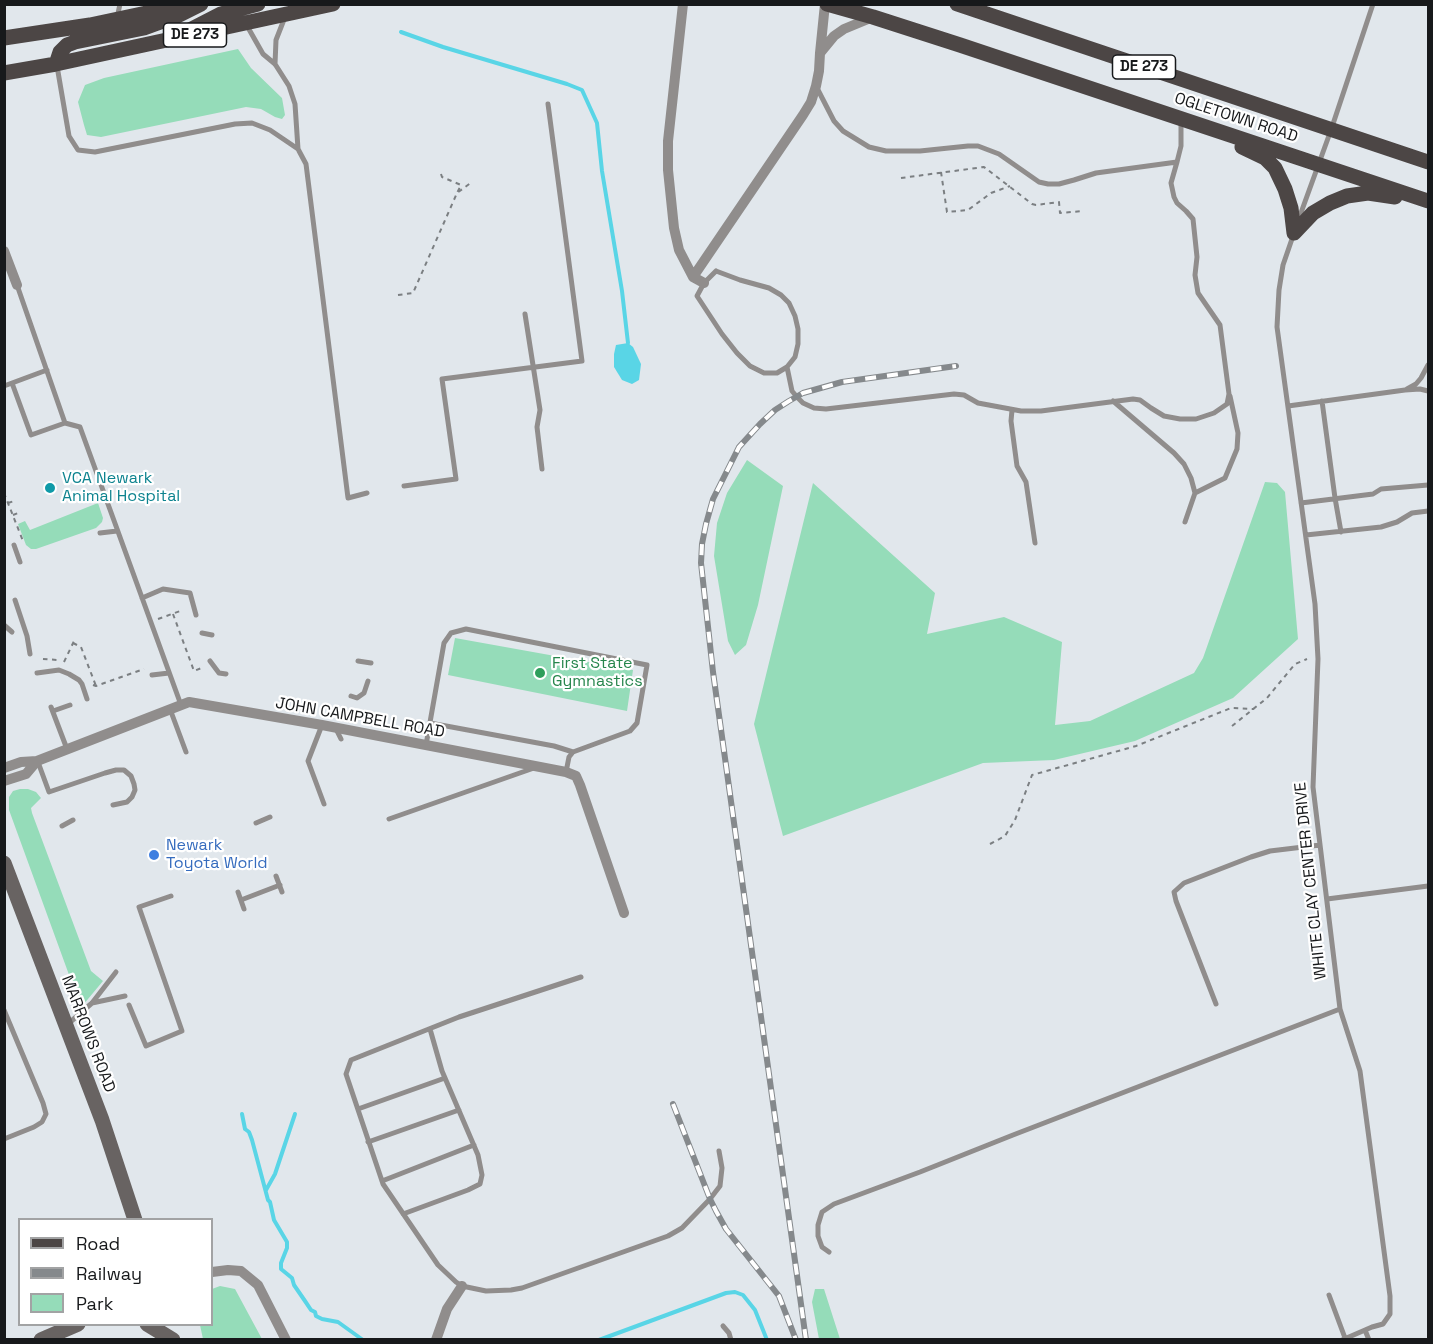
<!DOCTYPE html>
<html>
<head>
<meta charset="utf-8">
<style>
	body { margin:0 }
	#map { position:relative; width:1433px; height:1344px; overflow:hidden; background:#e1e7ec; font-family:"Space Grotesk",sans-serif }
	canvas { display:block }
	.frame { position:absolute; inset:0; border:6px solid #17191b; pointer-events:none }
	.legend { position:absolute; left:18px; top:1218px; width:195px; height:108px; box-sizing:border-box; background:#fff; border:2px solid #a2a3a4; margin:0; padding:8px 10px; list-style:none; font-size:18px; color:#17191b }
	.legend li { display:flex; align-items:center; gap:12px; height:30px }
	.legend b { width:30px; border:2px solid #a2a3a4 }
</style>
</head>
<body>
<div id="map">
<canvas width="1433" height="1344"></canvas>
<div class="frame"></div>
<ul class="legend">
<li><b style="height:8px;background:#4c4645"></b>Road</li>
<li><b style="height:8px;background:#85898c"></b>Railway</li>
<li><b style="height:16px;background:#95dcb9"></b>Park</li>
</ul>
</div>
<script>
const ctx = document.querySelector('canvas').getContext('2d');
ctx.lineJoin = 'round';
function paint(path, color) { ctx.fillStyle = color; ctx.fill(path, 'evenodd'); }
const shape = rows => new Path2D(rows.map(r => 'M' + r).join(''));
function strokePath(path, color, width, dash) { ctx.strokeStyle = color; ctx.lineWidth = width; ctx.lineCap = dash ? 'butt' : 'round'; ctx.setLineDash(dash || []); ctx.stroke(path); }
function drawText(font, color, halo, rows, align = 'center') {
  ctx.font = font + ' "Space Grotesk",sans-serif'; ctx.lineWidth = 4.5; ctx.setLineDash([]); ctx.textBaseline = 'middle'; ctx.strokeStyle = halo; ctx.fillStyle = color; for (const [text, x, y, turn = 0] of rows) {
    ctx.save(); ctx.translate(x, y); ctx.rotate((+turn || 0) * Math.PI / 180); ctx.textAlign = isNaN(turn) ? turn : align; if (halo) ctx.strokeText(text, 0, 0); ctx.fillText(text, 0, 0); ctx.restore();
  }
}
const green = shape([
	[238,49,251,68,282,98,285,115,282,119,275,117,261,109,246,107,101,137,87,135,84,125,78,102,85,85,104,78],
	[747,460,783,486,758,605,746,645,735,655,728,641,714,556,717,523,727,493],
	[1265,482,1277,483,1285,492,1298,639,1233,698,1135,741,1054,760,983,763,783,836,754,724,813,483,935,593,927,634,1004,617,1062,642,1055,725,1090,721,1194,673,1203,658],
	[98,503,103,518,102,522,96,528,36,549,31,549,26,545,18,524,25,521,30,530],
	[455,638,633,670,627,711,448,675],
	[20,789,28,789,36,792,41,798,31,808,32,813,91,971,103,981,83,1005,80,1005,9,810,9,797,13,791],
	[220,1286,235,1289,262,1339,203,1339,200,1325,212,1324,212,1289],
	[815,1289,824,1289,840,1339,819,1339,812,1302]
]);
const water = shape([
	[628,343,633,347,641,364,639,380,632,384,622,380,614,367,614,354,616,345]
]);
const stream = shape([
	[401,32,443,47,567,84,582,90,597,123,602,171,622,291,628,343],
	[242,1114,245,1129,249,1132,252,1140,268,1200,270,1202,274,1220,287,1242,287,1248,281,1263,281,1269,292,1278,294,1285,305,1301,311,1310,315,1312,316,1316,322,1319,338,1322,363,1340],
	[266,1190,275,1174,295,1114],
	[599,1340,726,1293,735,1292,743,1295,755,1310,767,1340]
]);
const path = shape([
	[941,172,947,212,968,210,991,193,1010,186],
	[441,174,442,177,461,185,457,193],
	[901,178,984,167,1032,204,1036,205,1059,202,1060,213,1083,211],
	[398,295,413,293,457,193,472,182],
	[4,493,23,541],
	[8,503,14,501],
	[13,515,18,513],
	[173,614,194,671,204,667],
	[158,619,183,610],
	[73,643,81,647,96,686],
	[43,659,58,660],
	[64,662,75,639],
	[93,685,96,686,144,669],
	[1232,726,1267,698,1295,664,1307,659],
	[990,844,1005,836,1015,820,1032,775,1136,746,1231,708,1254,709]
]);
const lane = shape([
	[117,18,120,4],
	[246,24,263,54,275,64,289,86,295,104,298,149],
	[275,64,276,40,285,17],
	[57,66,69,136,78,150,95,152,235,124,252,123,270,130,298,149,306,164,348,498,367,493],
	[817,88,834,121,843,131,869,147,886,151,920,151,968,146,978,146,999,154,1039,182,1048,184,1059,184,1074,180,1096,173,1177,162,1181,146,1181,122],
	[1298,221,1331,130,1373,4],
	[716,271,740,280,769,288,781,295,789,303,795,316,798,329,798,344,795,357,787,367,777,373,764,373,750,366,737,353,722,334,697,296,704,283,716,271],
	[17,285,65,423,80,427,181,705],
	[525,314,540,410,537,427,542,469],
	[787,367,792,391,797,397,803,403,814,408,826,409,954,394,964,395,978,403,1021,411,1041,411,1133,399,1140,400,1151,408,1164,416,1180,419,1196,419,1214,413,1227,404,1229,394,1220,325,1198,293,1195,275,1197,257,1193,219,1186,211,1177,203,1174,197,1171,183,1177,162],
	[12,383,31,435,65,423],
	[4,386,47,370],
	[1407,389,1416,384,1421,378,1428,365],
	[1113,401,1174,453,1184,464,1191,478,1195,493,1185,522],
	[1322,401,1335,498,1341,532],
	[1288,406,1405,390,1420,389,1428,391],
	[1012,410,1011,421,1017,466,1026,482,1035,543],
	[404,486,456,479,442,379,582,361,548,104],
	[1195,493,1225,478,1237,449,1238,433,1230,396],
	[1301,503,1373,494,1381,489,1428,485],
	[100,533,117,531],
	[1306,535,1381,527,1397,522,1412,513,1428,511],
	[14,545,20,562],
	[142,598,163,589,190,593,196,615],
	[15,600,27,636,30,654],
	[4,625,12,632],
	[202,633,212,635],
	[210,661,219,673,226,674],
	[358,661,371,663],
	[37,673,59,670,69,674,79,680,82,684,87,699],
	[152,675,169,673],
	[351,696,357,698,364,693,368,681],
	[51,707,67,749],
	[170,709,186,752],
	[53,711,70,705],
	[430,723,554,746,573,752],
	[322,725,308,761,324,804],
	[336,729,341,739],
	[426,745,444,643,451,633,466,629,647,665,637,723,630,731,573,752,569,757,566,772],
	[38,762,49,792,105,773,116,770,124,770,131,776,134,784,135,790,132,797,127,802,113,805],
	[389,819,534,768],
	[256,823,270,817],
	[62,826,73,820],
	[276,876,282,892],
	[238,892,244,909],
	[1327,899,1428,886],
	[241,900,280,885],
	[581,977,459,1017,351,1060,346,1074,383,1184,438,1265,456,1282,462,1286,486,1291,511,1290,522,1288,668,1236,682,1228,710,1199,720,1186,722,1168,719,1151],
	[92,1003,125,996],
	[1216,1004,1176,901,1174,892,1184,883,1251,857,1270,851,1320,845],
	[129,1005,146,1046,182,1031,139,907,171,896],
	[1340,1009,1360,1071,1390,1296,1390,1314,1383,1324,1372,1327,1342,1340],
	[4,1010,43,1103,46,1114,42,1122,34,1127,4,1139],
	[68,1024,92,1003,116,972],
	[358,1109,445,1078],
	[368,1142,459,1110],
	[382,1181,474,1145],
	[403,1214,468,1190,480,1184,482,1175,478,1155,442,1071,430,1029],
	[829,1252,822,1247,818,1236,818,1225,822,1212,834,1204,920,1172,1013,1135,1340,1009,1313,787,1318,659,1315,604,1277,327,1279,290,1283,265,1293,236],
	[1329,1295,1345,1338],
	[723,1326,729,1333,731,1340],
	[1365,1330,1369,1340]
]);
const street = shape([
	[683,4,668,141,668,170,674,228,679,250,693,277,704,283],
	[825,4,820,53,834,36,844,29,873,17],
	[4,251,17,285],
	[693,277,803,115,811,102,816,86,819,71,820,53],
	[4,768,21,762,37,761,189,702,322,725,566,772,576,776,580,785,624,913],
	[4,781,26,774,37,761],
	[212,1272,228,1270,241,1271,258,1285,286,1340],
	[436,1340,447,1309,462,1286]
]);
const secondary = shape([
	[4,863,102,1120,135,1220],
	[147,1324,173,1340],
	[41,1340,78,1324]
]);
const primary = shape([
	[827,4,873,17,960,45,1428,201],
	[957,4,1428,162],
	[186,32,221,14,258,4],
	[4,38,90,25,189,4],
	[56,64,60,52,67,45,75,42,144,28,177,16,201,4],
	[4,73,56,64,333,4],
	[1242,147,1265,158,1275,168,1285,189,1291,208,1294,233],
	[1294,233,1313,213,1330,203,1347,196,1368,193,1395,197]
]);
const rail = shape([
	[673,1104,710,1199,716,1211,726,1229,779,1296,796,1340],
	[806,1340,713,672,701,563,702,544,706,524,713,499,739,447,760,424,775,410,789,401,803,393,842,382,956,366]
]);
const markers = [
	[50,488,6,"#0f9aa8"],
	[540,673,6,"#2e9e5b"],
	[154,855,6,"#3f7fe0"]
];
const shields = [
	[195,35,63],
	[1144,67,63]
];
const shieldNames = [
	["DE 273",195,35],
	["DE 273",1144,67]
];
const streetNames = [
	["OGLETOWN ROAD",1236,118,18],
	["JOHN CAMPBELL ROAD",360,718,10],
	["WHITE CLAY CENTER DRIVE",1311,881,-96],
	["MARROWS ROAD",88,1034,69]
];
const cultureNames = [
	["VCA Newark",62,479],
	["Animal Hospital",62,497]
];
const leisureNames = [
	["First State",552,664],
	["Gymnastics",552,682]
];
const shopNames = [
	["Newark",166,846],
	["Toyota World",166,864]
];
paint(green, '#95dcb9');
paint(water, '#59d5e6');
strokePath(stream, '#59d5e6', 4);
strokePath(path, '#7b7f82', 2, [4.5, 4.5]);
strokePath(lane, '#908d8c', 5);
strokePath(street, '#908d8c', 10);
strokePath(secondary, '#686362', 15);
strokePath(primary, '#4c4645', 15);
strokePath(rail, '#85898c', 6);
strokePath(rail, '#fff', 4, [11]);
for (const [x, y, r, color] of markers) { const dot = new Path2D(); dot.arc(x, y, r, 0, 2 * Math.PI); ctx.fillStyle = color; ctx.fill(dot); strokePath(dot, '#fff', 2); }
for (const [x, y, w] of shields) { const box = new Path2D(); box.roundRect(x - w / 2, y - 12, w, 24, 4.5); ctx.fillStyle = '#fff'; ctx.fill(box); strokePath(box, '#17191b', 1.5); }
drawText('bold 15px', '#17191b', null, shieldNames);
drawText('16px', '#17191b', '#fff', streetNames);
drawText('16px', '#0d838f', '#fff', cultureNames, 'left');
drawText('16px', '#27864d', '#fff', leisureNames, 'left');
drawText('16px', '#366cbe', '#fff', shopNames, 'left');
</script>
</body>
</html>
